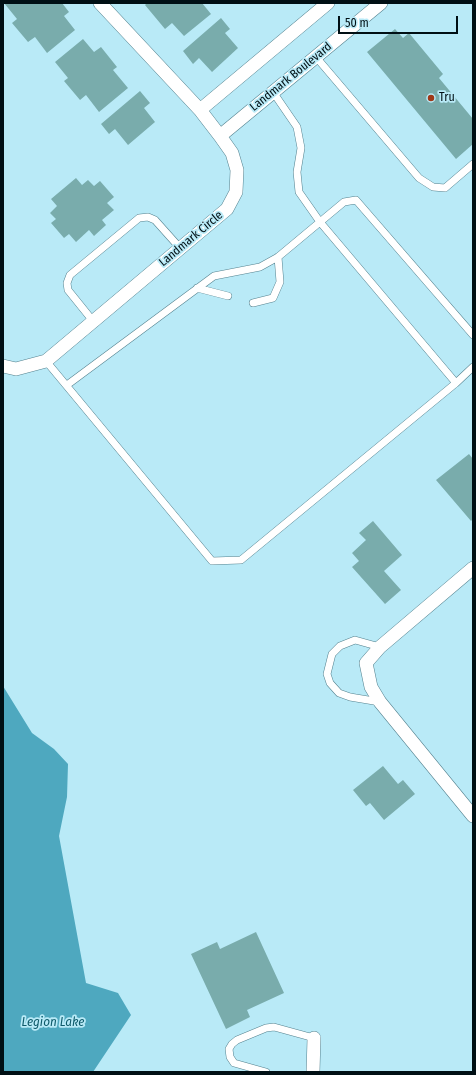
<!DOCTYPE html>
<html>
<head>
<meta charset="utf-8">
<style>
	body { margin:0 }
	#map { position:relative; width:476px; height:1075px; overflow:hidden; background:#b9eaf7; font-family:"Fira Sans Condensed",sans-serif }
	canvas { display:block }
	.frame { position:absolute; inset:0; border:4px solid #000f14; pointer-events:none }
	.scale { position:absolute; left:338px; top:16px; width:120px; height:18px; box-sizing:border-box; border:2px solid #000f14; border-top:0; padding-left:5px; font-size:12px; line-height:14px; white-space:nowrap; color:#000f14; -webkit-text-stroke:3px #b9eaf7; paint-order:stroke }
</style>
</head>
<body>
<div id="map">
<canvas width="476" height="1075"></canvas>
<div class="frame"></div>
<div class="scale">50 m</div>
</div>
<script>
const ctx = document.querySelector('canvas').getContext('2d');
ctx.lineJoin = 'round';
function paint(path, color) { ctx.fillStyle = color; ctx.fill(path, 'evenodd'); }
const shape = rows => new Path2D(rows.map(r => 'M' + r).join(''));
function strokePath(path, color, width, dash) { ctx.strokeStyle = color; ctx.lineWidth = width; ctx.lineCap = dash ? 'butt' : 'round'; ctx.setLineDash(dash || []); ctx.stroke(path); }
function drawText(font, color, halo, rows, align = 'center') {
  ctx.font = font + ' "Fira Sans Condensed",sans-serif'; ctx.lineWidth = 3.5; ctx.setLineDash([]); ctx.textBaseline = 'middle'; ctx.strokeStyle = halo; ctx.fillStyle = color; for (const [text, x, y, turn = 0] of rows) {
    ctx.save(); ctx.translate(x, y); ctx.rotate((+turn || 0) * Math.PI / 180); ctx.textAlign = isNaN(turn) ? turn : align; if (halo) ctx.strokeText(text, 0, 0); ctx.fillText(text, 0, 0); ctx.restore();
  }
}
const water = shape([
	[3,686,32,733,54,749,68,764,67,797,59,836,86,983,118,993,131,1015,93,1072,3,1072]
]);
const building = shape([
	[4,3,62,3,69,12,64,16,75,30,47,53,35,37,28,42,12,23,17,19],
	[147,3,202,3,211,14,184,36,172,23,165,29,145,5],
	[221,18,230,29,225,33,238,48,212,72,199,58,193,64,183,51],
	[395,29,403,38,409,33,443,74,439,78,473,119,473,144,456,159,367,52],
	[83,39,94,52,101,47,117,67,113,70,128,88,99,112,86,95,80,100,64,81,68,78,55,62],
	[140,91,150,103,144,108,155,122,128,145,115,129,109,134,101,124],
	[76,178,82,185,88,180,94,186,100,181,114,197,107,203,114,210,102,220,106,225,94,236,89,230,76,242,69,234,64,238,51,223,56,219,50,213,57,206,51,199],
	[469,454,473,459,473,519,471,521,436,480],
	[373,521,402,555,384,571,401,590,385,604,352,567,359,561,352,553,366,540,359,533],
	[383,766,398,784,403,780,415,794,384,820,370,803,366,806,353,790],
	[256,932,284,993,247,1010,250,1017,226,1029,191,954,217,942,220,949]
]);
const service = shape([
	[316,57,419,178,433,187,445,188,473,164],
	[197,288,228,296],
	[253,303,273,298,280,282,278,257],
	[93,321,68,290,67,283,70,275,139,218,148,217,155,220,180,248],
	[46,361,212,561,241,560,456,383,320,222,299,192,297,172,301,148,297,127,273,92],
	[456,383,473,367],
	[67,385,214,276,260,267,278,257,344,202,356,200,473,335],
	[380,702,350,697,339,693,330,683,327,674,332,654,340,646,355,640,380,647],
	[266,1072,234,1063,230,1057,229,1049,232,1044,237,1040,266,1028,274,1027,314,1038]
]);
const minor = shape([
	[200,110,328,3],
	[220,136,381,3],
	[3,366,16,369,46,361,227,209,236,192,237,170,232,153,220,136,200,110,100,3],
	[473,568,380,647,366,663,371,687,380,702,473,816],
	[313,1072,314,1038]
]);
const markers = [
	[431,98,4,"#9f3818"]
];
const streetNames = [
	["Landmark Boulevard",291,77,-39],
	["Landmark Circle",191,239,-40]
];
const poiNames = [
	["Tru",439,98]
];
const waterNames = [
	["Legion Lake",53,1022]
];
paint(water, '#4ea8bf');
paint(building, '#79acac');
strokePath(service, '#54828f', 8);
strokePath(minor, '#54828f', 14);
strokePath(service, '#fff', 7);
strokePath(minor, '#fff', 13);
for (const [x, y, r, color] of markers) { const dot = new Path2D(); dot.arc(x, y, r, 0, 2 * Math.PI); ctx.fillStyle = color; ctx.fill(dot); strokePath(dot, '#b9eaf7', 1.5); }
drawText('12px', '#000f14', '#b9eaf7', streetNames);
drawText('12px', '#000f14', '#b9eaf7', poiNames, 'left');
drawText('italic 13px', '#0f5b6b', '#b9eaf7', waterNames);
</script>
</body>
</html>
